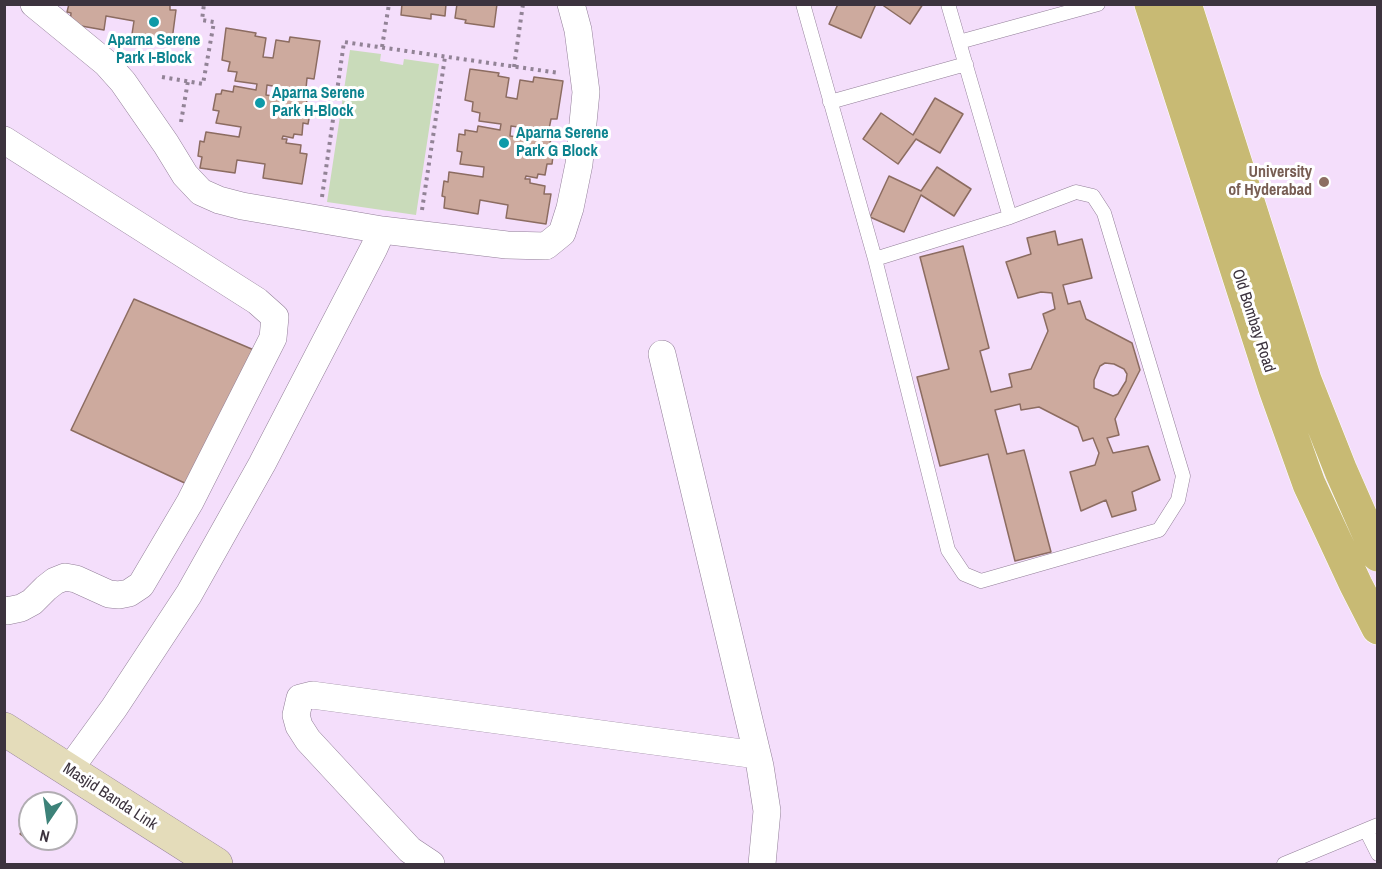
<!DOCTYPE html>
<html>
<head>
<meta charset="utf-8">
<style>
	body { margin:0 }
	#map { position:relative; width:1382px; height:869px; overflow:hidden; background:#f4defb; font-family:"Archivo Narrow",sans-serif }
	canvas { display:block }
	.frame { position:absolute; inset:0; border:6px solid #3c333e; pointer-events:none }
	.north { position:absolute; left:18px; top:791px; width:60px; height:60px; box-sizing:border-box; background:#fff; border:2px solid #b1adb2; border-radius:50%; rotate:193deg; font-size:16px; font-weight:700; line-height:24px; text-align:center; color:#3c333e }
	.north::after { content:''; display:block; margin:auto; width:21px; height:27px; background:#3d8279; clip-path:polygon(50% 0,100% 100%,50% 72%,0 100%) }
</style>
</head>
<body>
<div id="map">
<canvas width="1382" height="869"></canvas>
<div class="frame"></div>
<div class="north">N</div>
</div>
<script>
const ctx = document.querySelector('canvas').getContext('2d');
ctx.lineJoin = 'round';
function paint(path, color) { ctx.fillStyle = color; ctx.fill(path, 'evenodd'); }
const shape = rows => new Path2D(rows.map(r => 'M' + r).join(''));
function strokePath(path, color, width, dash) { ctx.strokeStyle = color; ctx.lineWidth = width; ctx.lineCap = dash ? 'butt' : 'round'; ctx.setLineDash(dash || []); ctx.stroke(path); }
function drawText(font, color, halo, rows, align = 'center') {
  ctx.font = font + ' "Archivo Narrow",sans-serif'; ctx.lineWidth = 6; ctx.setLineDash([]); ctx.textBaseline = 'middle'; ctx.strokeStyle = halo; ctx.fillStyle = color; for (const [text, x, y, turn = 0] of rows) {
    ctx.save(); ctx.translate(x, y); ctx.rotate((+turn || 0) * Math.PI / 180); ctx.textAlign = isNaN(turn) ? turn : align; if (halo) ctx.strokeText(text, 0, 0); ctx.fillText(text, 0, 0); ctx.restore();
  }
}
const green = shape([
	[350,50,381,54,380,61,403,65,404,59,439,64,416,215,327,202]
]);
const building = shape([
	[69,4,170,4,170,10,176,10,172,40,132,34,134,21,106,16,104,30,70,24,71,13,67,12,69,4],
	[402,4,446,4,445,16,431,14,431,19,401,15,402,4],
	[457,4,497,4,494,27,465,23,466,20,455,18,457,4],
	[838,4,876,4,861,38,829,24,838,4],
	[881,4,923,4,910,24,881,4],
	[226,28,256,33,255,36,266,38,263,57,273,58,276,40,289,42,290,37,320,41,314,79,307,78,306,89,295,87,295,90,267,85,266,95,273,96,274,91,298,94,298,97,307,99,306,107,311,108,308,124,303,123,302,135,294,134,293,138,283,136,282,139,287,139,286,143,301,145,300,153,307,154,302,184,263,178,265,164,237,160,235,173,200,168,202,157,198,156,200,141,204,142,206,132,239,137,241,127,216,123,219,111,213,110,216,94,221,94,222,90,233,92,234,86,256,90,257,84,235,81,237,72,228,71,230,62,222,60,226,28],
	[470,69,499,73,498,76,509,78,506,97,517,99,520,80,533,82,534,77,563,81,557,119,551,119,549,129,539,128,539,130,511,126,510,136,517,137,518,131,541,135,541,138,551,139,549,147,554,148,552,164,547,164,545,175,538,174,537,178,526,176,525,179,530,179,530,183,545,186,544,194,551,194,546,224,506,218,508,205,480,200,478,214,444,208,445,197,442,196,444,181,448,182,449,172,483,177,484,167,460,164,462,152,457,151,459,134,465,135,465,130,477,132,478,126,500,130,501,124,479,121,480,113,472,111,473,102,465,100,470,69],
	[935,98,963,114,940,153,916,139,898,164,863,139,881,113,913,135,935,98],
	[937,167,971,189,954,216,921,195,904,232,870,217,889,176,921,191,937,167],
	[1055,231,1058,245,1082,239,1092,278,1063,285,1068,304,1080,301,1086,319,1132,343,1140,370,1115,419,1119,435,1107,438,1113,453,1148,446,1160,480,1132,492,1136,510,1112,517,1106,500,1081,511,1070,472,1095,465,1099,453,1093,438,1083,441,1078,427,1039,407,1021,410,1020,404,995,410,1007,454,1024,450,1051,552,1015,561,988,454,940,466,917,377,949,369,920,257,963,246,989,348,980,351,991,392,1012,387,1009,374,1031,369,1048,331,1043,314,1055,309,1052,293,1041,292,1018,298,1006,262,1031,254,1027,238,1055,231],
	[1105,363,1114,364,1124,369,1127,374,1126,381,1118,394,1113,396,1094,388,1094,380,1100,366,1105,363],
	[134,299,254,350,189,485,71,430,134,299],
	[30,820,30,839,33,839,31,842,20,834,30,820]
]);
const path = shape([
	[382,47,389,4],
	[514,67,523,4],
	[162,77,203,84,214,22,202,20,204,4],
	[181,122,188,81],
	[322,197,344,42,559,73],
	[422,210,445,57]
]);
const service = shape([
	[803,4,875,259,948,550,964,574,981,581,1159,530,1178,500,1183,476,1104,213,1093,196,1076,192,1010,217,875,259],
	[948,4,1010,217],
	[959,42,1098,4],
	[830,102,966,64],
	[1366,830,1378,854],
	[1284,864,1378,825]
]);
const minor = shape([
	[34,4,106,63,123,82,166,144,185,175,201,192,219,200,242,206,382,230,507,245,546,246,562,233,570,208,579,164,586,92,578,30,571,4],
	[4,140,257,301,275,317,273,338,190,502,141,585,129,593,119,595,109,594,76,579,65,577,55,581,46,588,32,602,21,608,7,611,4,610],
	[662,354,760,766,767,811,762,864],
	[69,770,114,708,189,594,262,464,374,248,382,230],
	[431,864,410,850,308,740,299,726,296,715,300,698,312,695,757,755]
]);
const secondary = shape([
	[4,729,216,864]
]);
const primary = shape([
	[1151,4,1275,389,1309,484,1356,585,1378,628],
	[1185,4,1305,380,1341,471,1378,555]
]);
const markers = [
	[154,22,6,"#0f9aa8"],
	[260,103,6,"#0f9aa8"],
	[504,143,6,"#0f9aa8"],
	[1324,182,6,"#8d6e63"]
];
const cultureNames = [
	["Aparna Serene",154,41,"center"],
	["Park I-Block",154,59,"center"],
	["Aparna Serene",272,94],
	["Park H-Block",272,112],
	["Aparna Serene",516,134],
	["Park G Block",516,152]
];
const educationNames = [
	["University",1312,173],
	["of Hyderabad",1312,191]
];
const streetNames = [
	["Old Bombay Road",1253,321,72],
	["Masjid Banda Link",110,797,33]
];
paint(green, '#c9dbba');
paint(building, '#cdaa9e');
strokePath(building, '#8c6c61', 1.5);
strokePath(service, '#927f98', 15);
strokePath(minor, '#927f98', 28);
strokePath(secondary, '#927f98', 34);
strokePath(primary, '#fff', 34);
strokePath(path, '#928396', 4, [3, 4.5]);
strokePath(service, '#fff', 14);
strokePath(minor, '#fff', 27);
strokePath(secondary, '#e4dcba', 33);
strokePath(primary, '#c8ba74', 33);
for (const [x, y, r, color] of markers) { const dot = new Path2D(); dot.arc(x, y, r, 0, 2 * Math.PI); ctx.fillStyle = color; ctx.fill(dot); strokePath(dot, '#fff', 2); }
drawText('bold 16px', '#0d838f', '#fff', cultureNames, 'left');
drawText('bold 16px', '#785e54', '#fff', educationNames, 'right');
drawText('16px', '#3c333e', '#fff', streetNames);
</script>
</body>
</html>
